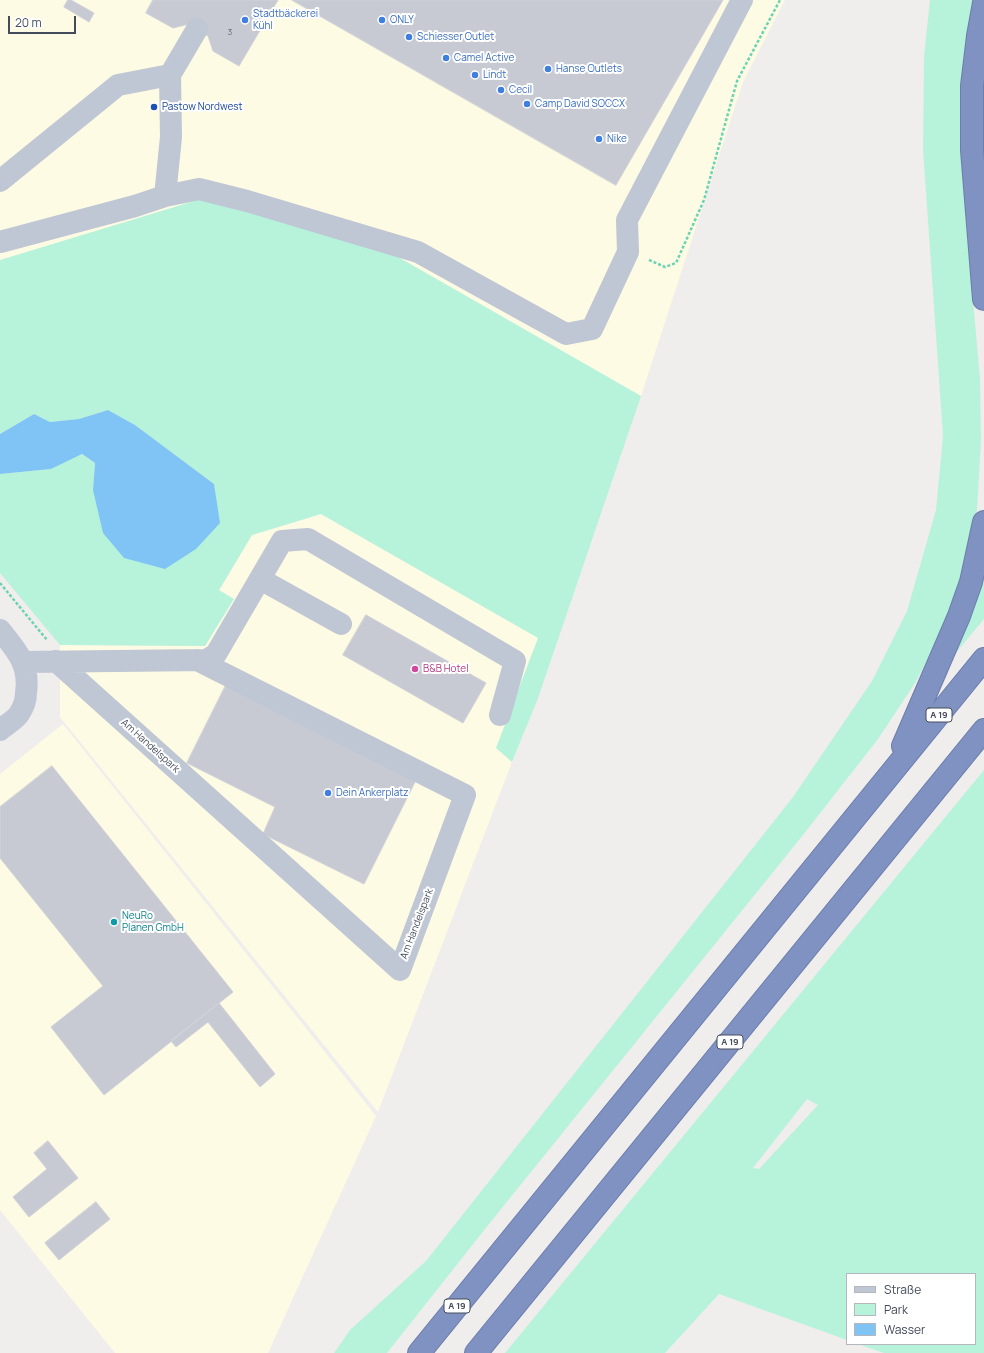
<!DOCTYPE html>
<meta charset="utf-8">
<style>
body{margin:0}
#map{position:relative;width:984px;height:1353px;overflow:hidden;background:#f0eded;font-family:Manrope,sans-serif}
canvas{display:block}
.legend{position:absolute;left:846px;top:1273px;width:130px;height:72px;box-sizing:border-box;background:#fff;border:1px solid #b4b7be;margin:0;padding:5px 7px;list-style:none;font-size:12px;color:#444c5c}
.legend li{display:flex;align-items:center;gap:8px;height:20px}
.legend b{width:20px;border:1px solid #b4b7be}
.scale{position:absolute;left:8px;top:16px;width:68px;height:18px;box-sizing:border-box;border:2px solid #444c5c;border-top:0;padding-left:5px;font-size:12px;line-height:14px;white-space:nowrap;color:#444c5c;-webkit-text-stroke:3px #fff;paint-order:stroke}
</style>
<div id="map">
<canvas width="984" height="1353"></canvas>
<ul class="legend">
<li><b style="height:5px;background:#bfc6d4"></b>Straße</li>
<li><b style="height:11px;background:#b6f3da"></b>Park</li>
<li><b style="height:11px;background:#7fc4f4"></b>Wasser</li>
</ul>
<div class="scale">20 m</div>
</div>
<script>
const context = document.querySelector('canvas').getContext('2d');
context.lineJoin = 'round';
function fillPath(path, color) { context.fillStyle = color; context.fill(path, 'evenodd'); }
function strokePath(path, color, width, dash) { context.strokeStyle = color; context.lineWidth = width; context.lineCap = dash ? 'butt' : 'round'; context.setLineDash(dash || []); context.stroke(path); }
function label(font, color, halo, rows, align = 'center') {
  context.font = font + ' Manrope,sans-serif'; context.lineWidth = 4; context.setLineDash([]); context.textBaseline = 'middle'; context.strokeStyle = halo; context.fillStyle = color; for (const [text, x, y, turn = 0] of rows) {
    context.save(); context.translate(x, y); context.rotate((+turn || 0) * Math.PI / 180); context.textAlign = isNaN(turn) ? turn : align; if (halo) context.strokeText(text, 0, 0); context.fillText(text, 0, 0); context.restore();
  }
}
const commercial = new Path2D(`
 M0 0H785L743 82 641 396 398 257 0 260Z
 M321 514 539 638 537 701 512 762 378 1112 60 717V645L205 646 233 600 219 591 252 535Z
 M63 724 376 1116 268 1353H115L0 1210V774Z`);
const green = new Path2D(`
 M930 0H975L968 27 961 111 965 211 980 379 981 439 977 510 967 563 944 630 915 683 878 739 803 835 489 1224 387 1353H334L350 1330 426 1261 793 797 872 681 907 611 936 510 943 436 923 149 924 57Z
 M204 198 398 257 641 396 537 701 512 762 496 748 538 638 321 514 252 535 219 590 234 599 205 646 60 645 0 573V474L51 469 81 454 95 463 93 490 214 484 135 425 108 410 79 419 50 422 34 414 0 434V260Z
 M984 574V619L949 661C963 633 976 605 984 574Z
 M984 770V1353H884L858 1344H975V1274H847V1340L719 1294 665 1353H505ZM807 1099 818 1105 759 1169 753 1168Z`);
const water = new Path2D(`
 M108 410 135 425 214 484 220 523 196 549 165 569 124 558 103 533 93 490 95 463 82 454 51 469 0 474V434L34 414 50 422 79 419Z`);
const building = new Path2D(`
 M68 0H71L94 13 89 22 64 7Z
 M153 0H278L239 66 213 51 208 36 189 24 173 28 146 13Z
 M292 0H723L616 185Z
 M366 615 486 683 463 723 343 655Z
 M227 683 416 780 364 884 263 834 275 807 187 763Z
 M52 766 233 992 104 1095 51 1027 103 986 0 858V807Z
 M219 1003 275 1074 260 1087 208 1022 176 1047 171 1041Z
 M48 1141 78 1178 29 1217 13 1197 47 1169 34 1153Z
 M96 1202 110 1219 59 1260 45 1243Z`);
const path = new Path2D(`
 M649 260 665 267 676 263 704 200 737 81 780 0
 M0 583 47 640`);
const minor = new Path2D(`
 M0 181 118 85 170 75 197 29
 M165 196 171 137 170 75
 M0 242 135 206 165 196 199 189 247 201 418 252 566 334 592 329 628 252 627 220 742 0
 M260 579 341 624
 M0 630C17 651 30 665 26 693 26 700 23 708 19 714 15 720 6 725 0 730
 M56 661 400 970 465 795 197 660
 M23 662 207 660 216 654 282 541 308 539 515 661 500 715`);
const highway = new Path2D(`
 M984 3 978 36 972 86V150L984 299
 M903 746 959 616 971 582 984 522
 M419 1353 984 659
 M476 1353 984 730`);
const markers = [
 [245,20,4,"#3f7fe0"],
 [382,20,4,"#3f7fe0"],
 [409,37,4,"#3f7fe0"],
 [446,58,4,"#3f7fe0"],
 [548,69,4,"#3f7fe0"],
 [475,75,4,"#3f7fe0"],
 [501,90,4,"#3f7fe0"],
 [527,104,4,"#3f7fe0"],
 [154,107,4,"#1a4fb4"],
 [599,139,4,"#3f7fe0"],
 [415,669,4,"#d1479c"],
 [328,793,4,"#3f7fe0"],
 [114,922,4,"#0f9aa8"]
];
const numberNames = [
 ["3",230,33]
];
const shields = [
 [939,715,26],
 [730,1042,26],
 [457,1306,26]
];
const shieldNames = [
 ["A 19",939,715],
 ["A 19",730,1042],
 ["A 19",457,1306]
];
const shopNames = [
 ["Stadtbäckerei",253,14],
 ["Kühl",253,26],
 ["ONLY",390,20],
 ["Schiesser Outlet",417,37],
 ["Camel Active",454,58],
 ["Hanse Outlets",556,69],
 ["Lindt",483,75],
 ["Cecil",509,90],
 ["Camp David SOCCX",535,104],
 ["Nike",607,139],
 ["Dein Ankerplatz",336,793]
];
const transitNames = [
 ["Pastow Nordwest",162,107]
];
const hotelNames = [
 ["B&B Hotel",423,669]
];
const streetNames = [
 ["Am Handelspark",150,746,42],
 ["Am Handelspark",417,924,-69]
];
const cultureNames = [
 ["NeuRo",122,916],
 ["Planen GmbH",122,928]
];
fillPath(commercial, '#fdfbe3');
fillPath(green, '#b6f3da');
fillPath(water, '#7fc4f4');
fillPath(building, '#c8cad3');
strokePath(building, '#d0d1d9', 1);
strokePath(highway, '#6b7dad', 24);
strokePath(path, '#6bd3b5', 2.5, [3, 2]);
strokePath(minor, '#bfc6d4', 22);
strokePath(highway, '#8092c1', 22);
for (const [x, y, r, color] of markers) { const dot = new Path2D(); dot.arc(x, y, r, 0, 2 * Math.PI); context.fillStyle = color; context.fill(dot); strokePath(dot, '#fff', 1.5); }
label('8px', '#656c7a', null, numberNames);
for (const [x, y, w] of shields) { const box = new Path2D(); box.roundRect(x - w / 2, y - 7, w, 14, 3); context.fillStyle = '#fff'; context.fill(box); strokePath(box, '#444c5c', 1); }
label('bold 9px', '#444c5c', null, shieldNames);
label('10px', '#366cbe', '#fff', shopNames, 'left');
label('10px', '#164399', '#fff', transitNames, 'left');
label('10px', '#b23c85', '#fff', hotelNames, 'left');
label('10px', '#444c5c', '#fff', streetNames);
label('10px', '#0d838f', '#fff', cultureNames, 'left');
</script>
